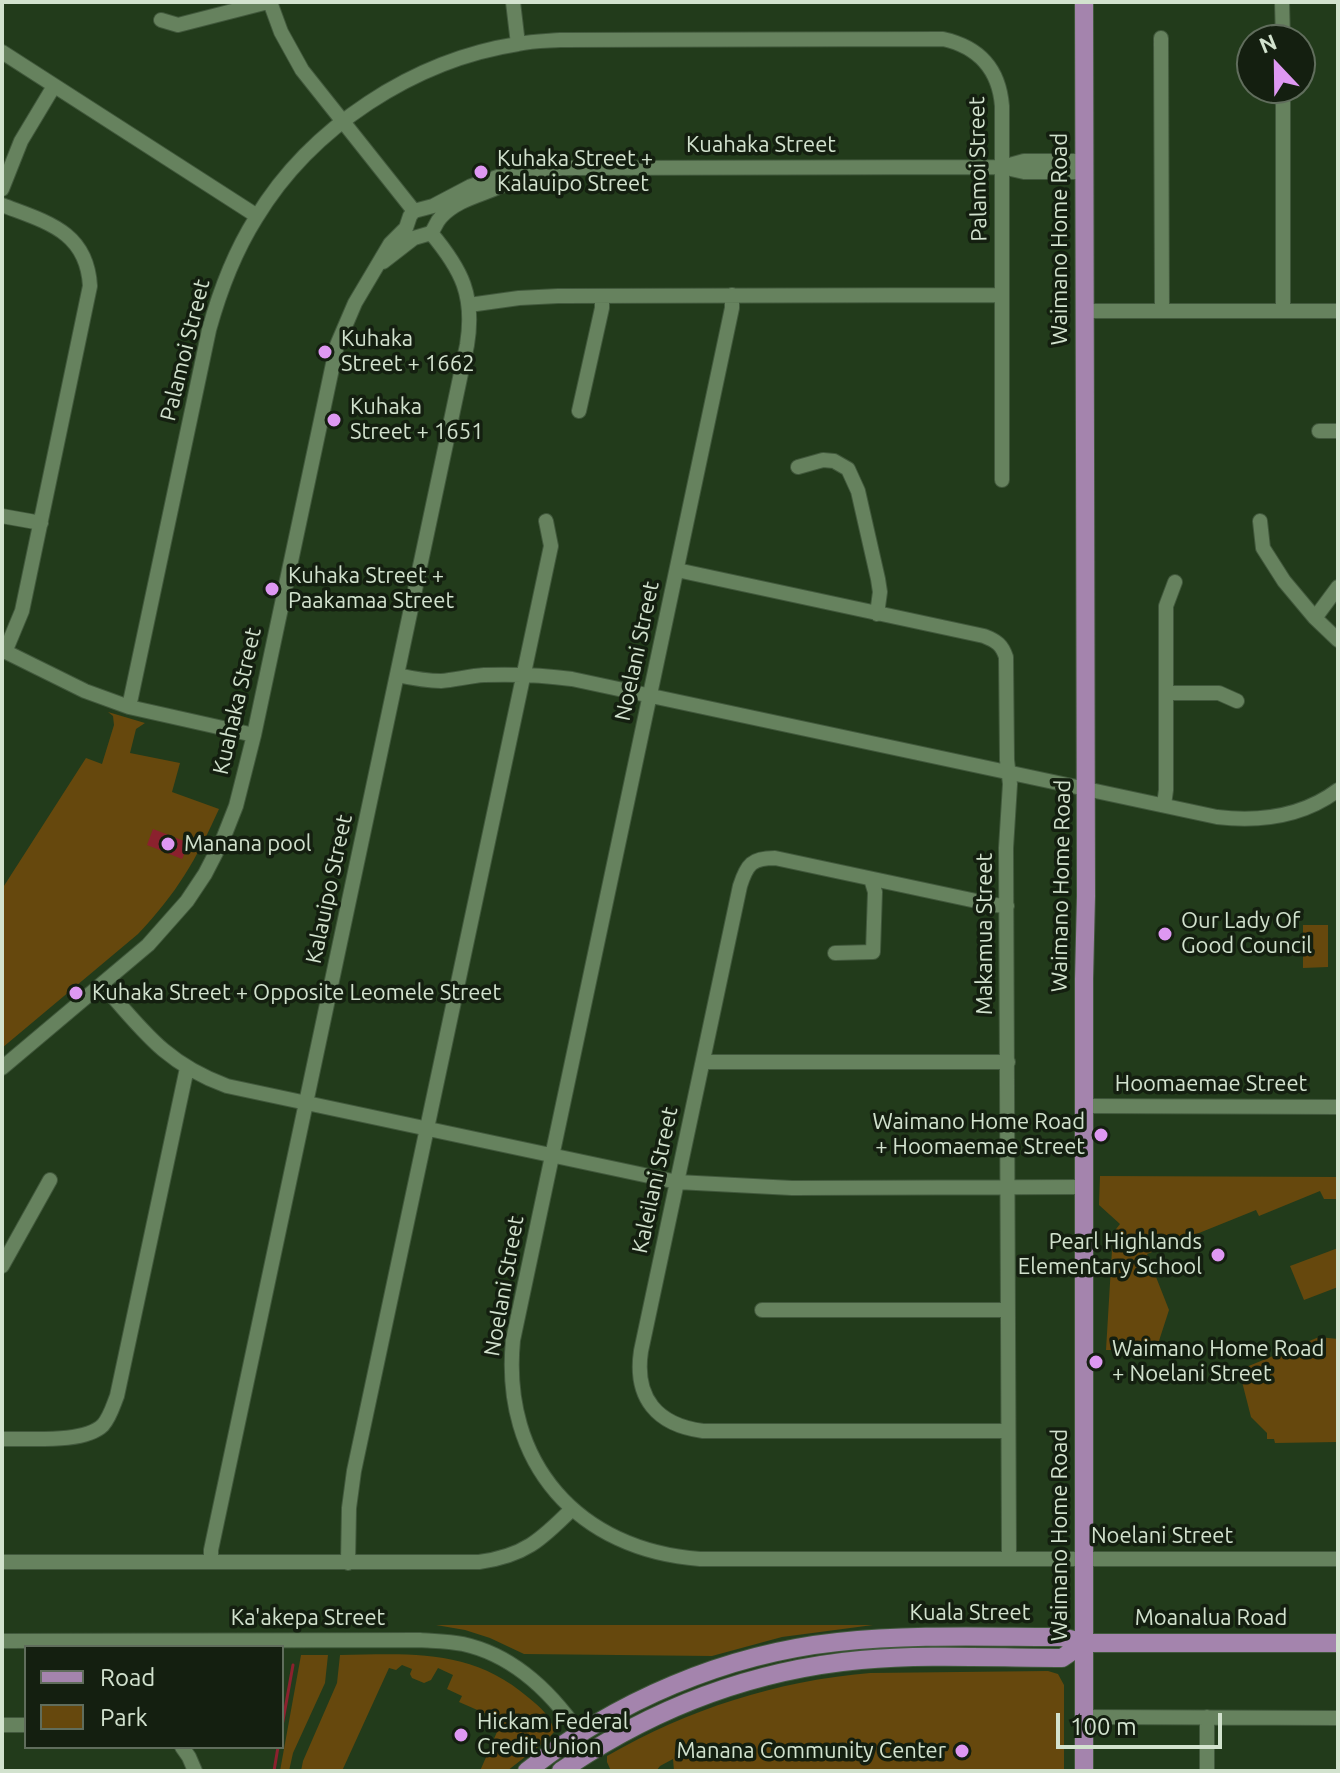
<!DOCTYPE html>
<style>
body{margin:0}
#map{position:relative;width:1340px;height:1773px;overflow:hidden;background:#223b1b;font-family:Ubuntu,sans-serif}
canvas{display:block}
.frame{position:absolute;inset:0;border:4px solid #d2e2ce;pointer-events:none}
.legend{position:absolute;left:24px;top:1645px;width:260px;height:104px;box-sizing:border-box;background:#141f10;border:2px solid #606d5c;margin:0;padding:10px 14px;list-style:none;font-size:24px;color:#d2e2ce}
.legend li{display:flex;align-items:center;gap:16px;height:40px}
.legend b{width:40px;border:2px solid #606d5c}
.north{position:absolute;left:1236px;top:24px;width:80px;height:80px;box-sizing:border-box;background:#141f10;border:2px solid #606d5c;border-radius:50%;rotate:338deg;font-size:22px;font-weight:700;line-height:32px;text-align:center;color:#d2e2ce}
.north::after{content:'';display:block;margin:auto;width:28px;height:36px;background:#de98f2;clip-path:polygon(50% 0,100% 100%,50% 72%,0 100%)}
.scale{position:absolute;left:1056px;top:1713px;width:166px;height:36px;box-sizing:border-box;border:4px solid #d2e2ce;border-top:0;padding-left:10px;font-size:24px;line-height:28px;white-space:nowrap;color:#d2e2ce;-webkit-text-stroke:6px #141f10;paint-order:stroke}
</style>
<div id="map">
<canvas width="1340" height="1773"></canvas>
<div class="frame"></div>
<ul class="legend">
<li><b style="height:10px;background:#a484ad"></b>Road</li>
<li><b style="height:22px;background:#66480d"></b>Park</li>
</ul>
<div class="north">N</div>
<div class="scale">100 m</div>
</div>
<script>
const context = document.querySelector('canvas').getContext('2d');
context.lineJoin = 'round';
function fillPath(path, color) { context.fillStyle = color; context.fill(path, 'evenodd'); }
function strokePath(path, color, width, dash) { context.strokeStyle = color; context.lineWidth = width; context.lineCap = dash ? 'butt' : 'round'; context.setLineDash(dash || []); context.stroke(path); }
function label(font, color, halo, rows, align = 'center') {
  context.font = font + ' Ubuntu,sans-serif'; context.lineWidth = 7; context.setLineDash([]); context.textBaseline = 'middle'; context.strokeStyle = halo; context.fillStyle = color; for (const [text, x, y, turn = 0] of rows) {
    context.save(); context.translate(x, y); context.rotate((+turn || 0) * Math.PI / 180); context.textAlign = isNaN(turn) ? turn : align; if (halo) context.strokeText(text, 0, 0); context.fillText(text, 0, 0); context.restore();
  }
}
const green = new Path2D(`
 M108 712 145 723 136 729 130 753 180 763 172 792 219 809C196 860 177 893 138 934L2 1048V889L86 758 102 764 114 725 113 716Z
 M1303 925H1328V967L1303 968Z
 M1100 1176 1338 1177V1199H1324L1320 1191 1259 1216 1256 1210 1147 1254 1169 1310 1158 1344 1131 1350H1106L1113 1233 1120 1224 1099 1205Z
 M1338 1248V1287L1304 1300 1290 1266Z
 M1319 1337 1338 1339V1442L1275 1443 1274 1439H1267V1433L1251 1417 1239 1370Z
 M436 1625H873L782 1637 712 1656 524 1654 490 1638 465 1630Z
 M301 1655H328L325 1683 293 1753 289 1771H280Z
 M340 1655C411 1654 471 1648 529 1698 540 1707 552 1717 554 1732L547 1740 507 1771H480L500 1725 497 1723 498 1719 459 1702 462 1696 447 1689 453 1675 438 1668 431 1680 424 1683 412 1678 410 1674 412 1669 402 1665 396 1670 389 1668 342 1771H301L303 1761 337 1683Z
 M1048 1671 1058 1674 1064 1685V1771H674L673 1759 660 1766 656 1771H611L607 1762V1756C689 1709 776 1681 870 1673Z`);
const water = new Path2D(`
 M153 829 189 843 182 859 147 845Z`);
const stream = new Path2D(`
 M282 1726 293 1665
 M274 1771 278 1747`);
const minor = new Path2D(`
 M270 2 281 32 302 70 414 211
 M513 2 518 44
 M1282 2 1283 40
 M161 20 178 25 268 2
 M1161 38 1162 311
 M2 52 257 216
 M1006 166 1024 161H1084
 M2 189 21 141 54 86
 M2 205C46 222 87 231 90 286L22 611 5 652
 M383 262 414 238 431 233C435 228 436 222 441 217 459 197 489 194 511 181
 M732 295V308L513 1340C501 1463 578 1550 700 1559H1338
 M469 305 519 298 558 296 1002 295
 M1084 311H1338
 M1283 311V88
 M579 411 602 308V296
 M1319 431H1338
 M798 467 823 460 834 461 848 469 858 491 878 579 880 592 877 614
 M2 516 41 523
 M1260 521 1263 548 1284 581 1315 618 1338 640
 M677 570 984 636C997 641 1002 645 1006 657L1007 760 1010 784 1006 848 1009 1558
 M1315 618 1338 587
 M2 650 85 691 129 707 254 735
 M397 675C411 678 426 681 441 681 455 680 469 676 484 675 514 674 543 675 572 679L1217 817C1260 822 1302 817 1338 790
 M1166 693H1219L1237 701
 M129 707 209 330C220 290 234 253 256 218 311 127 414 60 518 44 532 41 546 41 560 40L943 39C979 47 999 69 1002 106V480
 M1164 805 1166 790V606L1175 582
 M1007 906 995 905 775 858C752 858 747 864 740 886L641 1351C634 1398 657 1425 703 1431H1008
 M835 953 873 952 875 892 871 879
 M102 984C143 1031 166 1064 227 1086L677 1182 792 1188 1084 1187
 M703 1062H1008
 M2 1068 148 945 187 901 205 874 223 839 236 806 254 735 337 345 355 303 390 244 406 228 410 216 414 211 433 206 471 186 500 176 567 168 1002 167 1024 172H1084
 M1084 1106 1338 1107
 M2 1266 50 1180
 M762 1310H1008
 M2 1439C28 1438 84 1444 103 1425 110 1417 113 1406 117 1396L187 1068
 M2 1562H479C524 1556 541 1540 572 1509
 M211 1562V1550L467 345C475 296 462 270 431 233
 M348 1563 349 1508 354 1471 551 546 546 521
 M2 1641 420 1640C434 1641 449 1641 463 1644 513 1655 552 1693 580 1734
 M1084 1717 1338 1718
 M2 1725H26
 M182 1747 189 1757 195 1771
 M1207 1771V1717`);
const major = new Path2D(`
 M527 1771C616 1701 725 1654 838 1642 912 1634 988 1637 1062 1637L1084 1643H1338
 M561 1771C651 1709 752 1670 861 1660 927 1654 996 1658 1062 1658L1084 1643
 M1084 1771V979L1086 896 1084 2`);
const markers = [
 [481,172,8,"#de98f2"],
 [325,352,8,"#de98f2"],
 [334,420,8,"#de98f2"],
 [272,589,8,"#de98f2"],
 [168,844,8,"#de98f2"],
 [1165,934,8,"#de98f2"],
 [76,993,8,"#de98f2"],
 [1101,1135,8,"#de98f2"],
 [1218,1255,8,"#de98f2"],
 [1096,1362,8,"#de98f2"],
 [461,1735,8,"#de98f2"],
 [962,1751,8,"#de98f2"]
];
const streetNames = [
 ["Kuahaka Street",761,145],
 ["Palamoi Street",978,169,-91],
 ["Waimano Home Road",1060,239,-90],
 ["Palamoi Street",185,350,-76],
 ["Noelani Street",637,651,-78],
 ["Kuahaka Street",237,701,-77],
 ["Waimano Home Road",1061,886,-89],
 ["Kalauipo Street",329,889,-78],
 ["Makamua Street",985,934,-90],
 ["Hoomaemae Street",1211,1084],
 ["Kaleilani Street",655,1180,-78],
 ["Noelani Street",504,1286,-80],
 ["Waimano Home Road",1060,1535,-90],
 ["Noelani Street",1162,1536],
 ["Kuala Street",970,1613],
 ["Ka'akepa Street",308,1618],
 ["Moanalua Road",1211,1618]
];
const poiNames = [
 ["Kuhaka Street +",497,159],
 ["Kalauipo Street",497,184],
 ["Kuhaka",341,339],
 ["Street + 1662",341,364],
 ["Kuhaka",350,407],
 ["Street + 1651",350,432],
 ["Kuhaka Street +",288,576],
 ["Paakamaa Street",288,601],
 ["Manana pool",184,844],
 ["Our Lady Of",1181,921],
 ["Good Council",1181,946],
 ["Kuhaka Street + Opposite Leomele Street",92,993],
 ["Waimano Home Road",1085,1122,"right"],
 ["+ Hoomaemae Street",1085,1147,"right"],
 ["Pearl Highlands",1202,1242,"right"],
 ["Elementary School",1202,1267,"right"],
 ["Waimano Home Road",1112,1349],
 ["+ Noelani Street",1112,1374],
 ["Hickam Federal",477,1722],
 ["Credit Union",477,1747],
 ["Manana Community Center",946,1751,"right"]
];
fillPath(green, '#66480d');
fillPath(water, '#8b212e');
strokePath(stream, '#8b212e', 3);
strokePath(minor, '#41583c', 16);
strokePath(major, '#41583c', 20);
strokePath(minor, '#66825e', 14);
strokePath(major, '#a484ad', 18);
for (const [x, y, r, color] of markers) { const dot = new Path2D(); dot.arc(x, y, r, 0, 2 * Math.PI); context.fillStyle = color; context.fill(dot); strokePath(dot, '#141f10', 3); }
label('22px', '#d2e2ce', '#141f10', streetNames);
label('22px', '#d2e2ce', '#141f10', poiNames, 'left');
</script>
